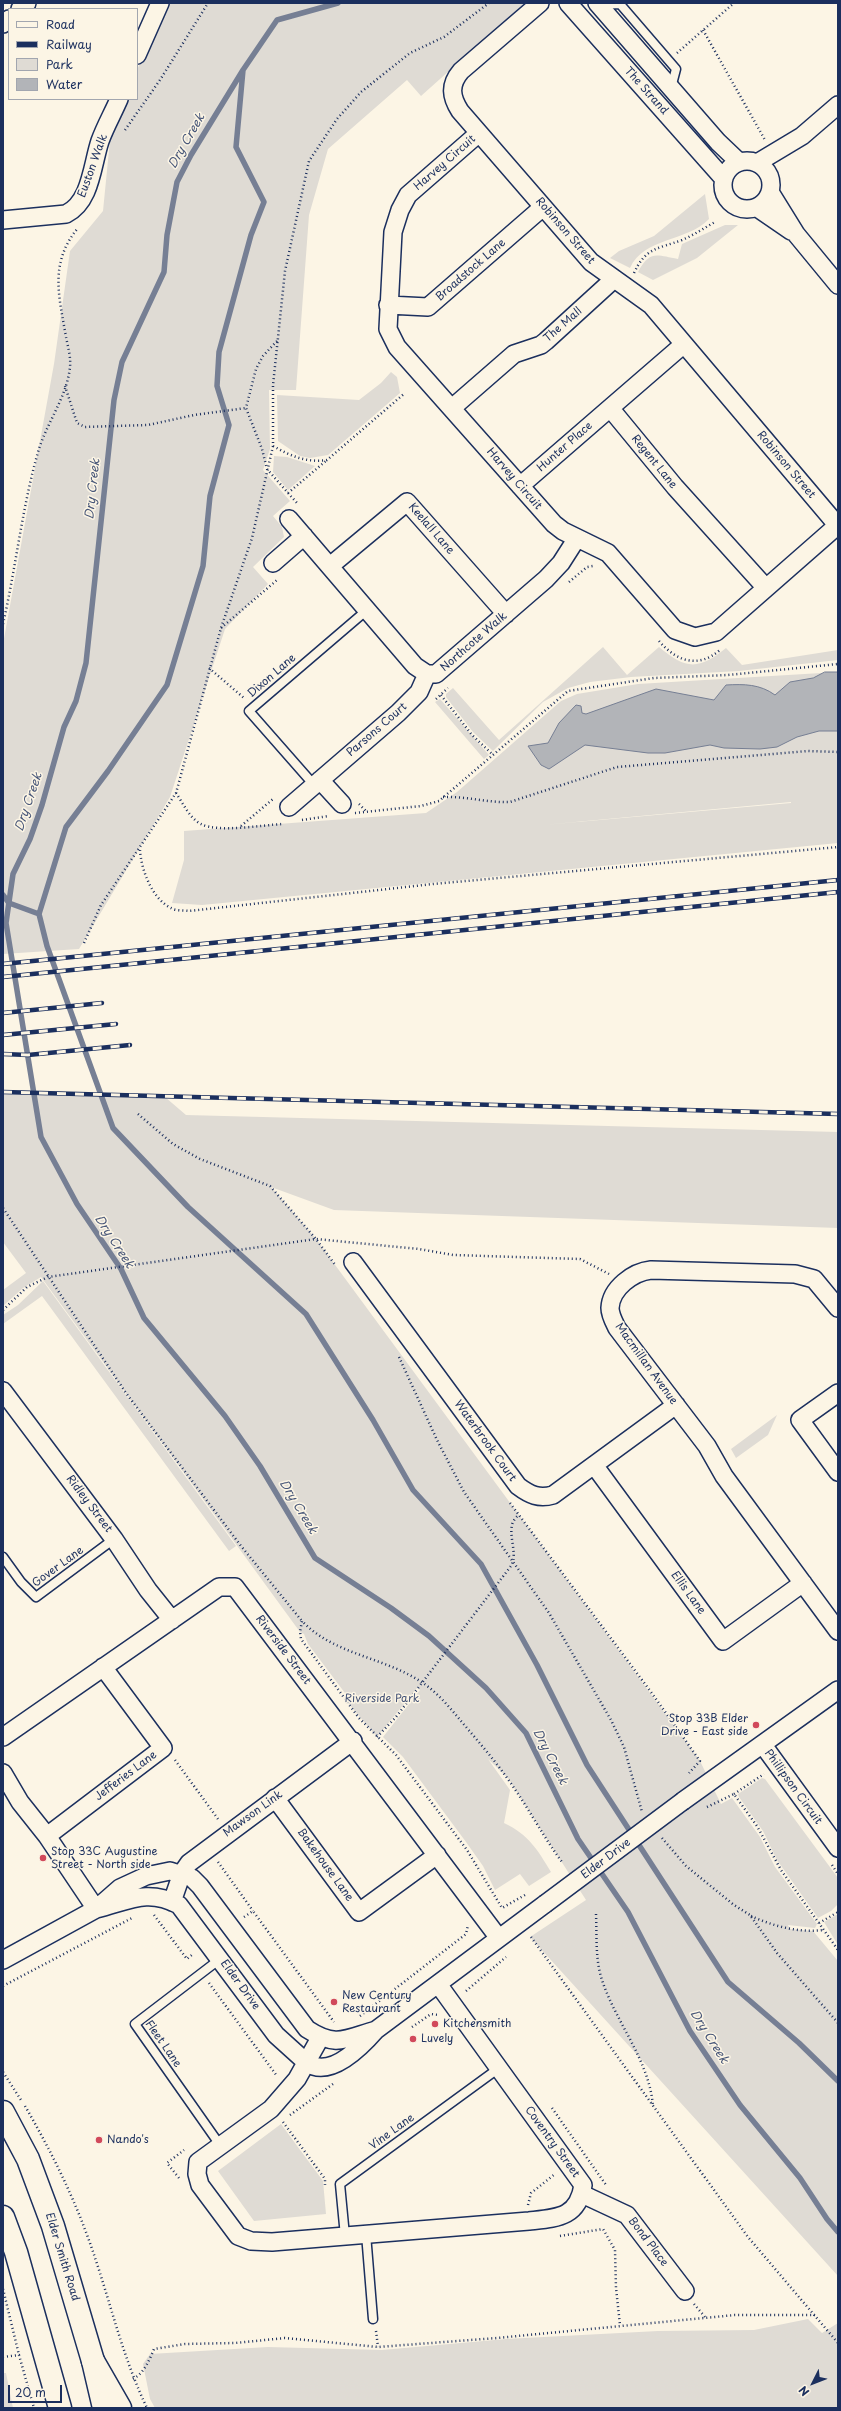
<!DOCTYPE html>
<style>
body{margin:0}
#map{position:relative;width:841px;height:2411px;overflow:hidden;background:#fcf5e5;font-family:"Playpen Sans",sans-serif}
canvas{display:block}
.frame{position:absolute;inset:0;border:4px solid #1b2f5e;pointer-events:none}
.legend{position:absolute;left:8px;top:8px;width:130px;height:92px;box-sizing:border-box;background:#fcf5e5;border:1px solid #a2a6af;margin:0;padding:5px 7px;list-style:none;font-size:12px;color:#1b2f5e}
.legend li{display:flex;align-items:center;gap:8px;height:20px}
.legend b{width:20px;border:1px solid #a2a6af}
.north{position:absolute;left:793px;top:2363px;width:40px;height:40px;-webkit-text-stroke:3px #fcf5e5;paint-order:stroke;rotate:228deg;font-size:11px;font-weight:700;line-height:16px;text-align:center;color:#1b2f5e}
.north::after{content:'';display:block;margin:auto;width:14px;height:18px;background:#1b2f5e;clip-path:polygon(50% 0,100% 100%,50% 72%,0 100%)}
.scale{position:absolute;left:8px;top:2385px;width:54px;height:18px;box-sizing:border-box;border:2px solid #1b2f5e;border-top:0;padding-left:5px;font-size:12px;line-height:14px;white-space:nowrap;color:#1b2f5e;-webkit-text-stroke:3px #fcf5e5;paint-order:stroke}
</style>
<div id="map">
<canvas width="841" height="2411"></canvas>
<div class="frame"></div>
<ul class="legend">
<li><b style="height:5px;background:#fcf5e5"></b>Road</li>
<li><b style="height:5px;background:#1b2f5e"></b>Railway</li>
<li><b style="height:11px;background:#dfdbd4"></b>Park</li>
<li><b style="height:11px;background:#b2b4b8"></b>Water</li>
</ul>
<div class="north">N</div>
<div class="scale">20 m</div>
</div>
<script>
const context = document.querySelector('canvas').getContext('2d');
context.lineJoin = 'round';
function fillPath(path, color) { context.fillStyle = color; context.fill(path, 'evenodd'); }
function strokePath(path, color, width, dash) { context.strokeStyle = color; context.lineWidth = width; context.lineCap = dash ? 'butt' : 'round'; context.setLineDash(dash || []); context.stroke(path); }
function label(font, color, halo, rows, align = 'center') {
  context.font = font + ' "Playpen Sans",sans-serif'; context.lineWidth = 3; context.setLineDash([]); context.textBaseline = 'middle'; context.strokeStyle = halo; context.fillStyle = color; for (const [text, x, y, turn = 0] of rows) {
    context.save(); context.translate(x, y); context.rotate((+turn || 0) * Math.PI / 180); context.textAlign = isNaN(turn) ? turn : align; if (halo) context.strokeText(text, 0, 0); context.fillText(text, 0, 0); context.restore();
  }
}
const green = new Path2D(`
 M169 3H525L421 96 407 80 328 149 309 215 296 390H269L270 449 263 470 290 501 273 516 282 527 284 537 253 567 268 584 225 629 170 797 79 949 3 954V644L54 364 70 251 103 211 111 130 125 99H137V70L163 10Z
 M705 194 709 219C687 242 644 237 630 268L610 258 619 251 654 236Z
 M725 225H738L697 258 653 280 638 272C650 250 656 255 678 259L682 244Z
 M391 372 397 377 400 393 328 455 310 458 300 456 278 441 277 395 359 400 381 383Z
 M274 456 287 457 315 466 288 490 273 472Z
 M603 647 627 675 659 647C686 670 699 670 726 648L742 665 838 650V660L739 671 631 677 590 682 568 688 543 702 493 751 473 732 446 697V694L453 688 499 740Z
 M838 672V843L202 905 172 903 184 860V831L426 813 457 792 561 701 577 694 638 684ZM791 802V803L543 825Z
 M440 699 489 755 484 759 435 702Z
 M3 1092 165 1097 186 1115 838 1132V1228L334 1210 271 1187 316 1239 700 1761 721 1804 732 1798 760 1837 775 1867 817 1924 815 1928 788 1925 790 1929 813 1931 838 1961V2276L530 1937 586 1900 508 1778 488 1759 510 1790 504 1823C529 1835 537 1849 551 1872L529 1886 520 1874 495 1890 483 1866 466 1842 403 1757 383 1737 420 1690 417 1688 377 1737 348 1703 351 1701 308 1644 304 1634 300 1632 41 1277 23 1288 3 1306V1290L26 1273 3 1242Z
 M43 1281 236 1546 229 1551 42 1296 3 1324V1315L18 1305Z
 M777 1415 768 1435 736 1458 731 1449Z
 M762 1778 765 1779 838 1878V1904L831 1911 818 1918 777 1860 763 1831 739 1797 738 1794Z
 M838 1914V1945L824 1922Z
 M281 2124 323 2181 326 2214 254 2221 218 2171Z
 M808 2319 822 2333 838 2323V2408H155L150 2399 143 2364 150 2354 268 2347 382 2350 506 2339 658 2331 754 2330Z
 M3 2373H6L13 2408H3Z`);
const water = new Path2D(`
 M825 672H838V731H819L797 737 777 747 760 749 724 748 710 745 665 753H648L585 745 549 769 541 765 528 746 548 743 559 723 576 705 581 706 582 713 586 714 656 689 714 700 726 685C744 684 760 684 775 695L790 682 813 678Z`);
const stream = new Path2D(`
 M338 3 277 20 243 70 236 147 264 202 251 235 219 352 217 386 229 425 210 496 203 566 167 685 108 771 66 827 39 914 47 946 113 1128 188 1207 306 1314 373 1420 413 1490 481 1564 537 1665 587 1765 728 1982 799 2043 838 2081
 M243 70 191 155 177 182 167 235 164 272 122 362 114 400 86 663 76 701 64 727 42 805 30 839 13 874 6 923 41 1137 77 1204 121 1269 144 1318 225 1416 260 1466 315 1558 391 1608 429 1636 486 1688 526 1733 578 1839 628 1912 690 2031 740 2105 800 2178 827 2219 838 2232
 M3 895 9 903 39 914`);
const path = new Path2D(`
 M703 30 765 140
 M677 53 734 3
 M125 130 160 80 208 3
 M634 273C646 247 658 249 682 240 694 235 704 228 715 222
 M277 341 263 356 256 369 246 408 262 449 267 469 288 493 327 460
 M65 386 77 423 85 427 148 425 194 415 246 408
 M273 446C291 456 306 463 327 460L405 393
 M288 493 297 503
 M569 582 587 567 593 566
 M3 624C16 567 22 508 38 452 46 424 67 397 70 367 71 357 68 347 66 337 59 296 49 263 78 228
 M221 628 277 580
 M659 641C676 661 698 669 720 650
 M209 668 244 698
 M441 695 472 735 493 755
 M436 699 448 688
 M176 793C183 803 190 819 201 824 218 833 262 825 283 824
 M443 797C466 796 488 803 510 802L617 767 808 751 838 752
 M359 804 367 812
 M355 813 421 806 439 801 568 691 654 678 728 675 838 664
 M302 820 329 816
 M241 826 273 799
 M140 850C141 869 152 899 171 908 175 911 184 910 189 911L433 884 838 847
 M84 943 101 905 176 793 221 628 252 538 273 446V385L285 271 309 161 337 119 361 92 410 53 444 37 489 3
 M138 1114 173 1144 200 1159 270 1186 316 1239 336 1266
 M3 1208 126 1393 241 1546 302 1621
 M3 1310 27 1287 48 1277 316 1239 419 1249 453 1255 580 1259 609 1274
 M399 1357 437 1440 464 1492 549 1613 611 1720 624 1747 642 1812
 M510 1503 651 1692 700 1761 689 1773
 M377 1737 396 1717 511 1566C520 1551 502 1527 519 1515
 M175 1760 218 1819
 M734 1794 764 1774
 M707 1807 734 1794 757 1826 781 1870 838 1950
 M662 1838 686 1866 734 1905 750 1915 777 1953 838 2023
 M218 1862 253 1911
 M832 1865 838 1874
 M525 1895 502 1908 467 1850 396 1755 359 1718 301 1639 300 1632 302 1621C334 1655 385 1657 423 1683 438 1693 450 1708 461 1721 477 1740 493 1758 507 1778 527 1805 542 1835 562 1862
 M596 1914C597 1936 595 1959 602 1980 616 2023 650 2061 653 2107
 M154 1915 187 1959 193 1954
 M751 1916C773 1926 798 1933 823 1930
 M244 1917 253 1911 334 2022
 M819 1923 838 1912
 M531 1937 748 2237 838 2343
 M209 1983 277 2076
 M3 1986 132 1918
 M466 1991 506 1957
 M360 2016 466 1934 468 1925
 M412 2027 431 2014 439 2015
 M3 2072 21 2100
 M25 2106C51 2151 74 2197 91 2246 110 2300 122 2356 147 2408
 M552 2108 606 2185
 M290 2115 333 2084
 M283 2122 325 2179V2185
 M179 2178 167 2163 184 2150
 M528 2205 531 2193 555 2174
 M560 2236 603 2229 615 2250 616 2288 620 2325
 M3 2289 19 2355
 M694 2304 705 2317
 M376 2331 378 2347
 M3 2357 19 2355 34 2408
 M133 2379C144 2373 149 2361 154 2349L185 2344 235 2343 285 2338 378 2347 497 2338 735 2315H815`);
const lane = new Path2D(`
 M600 5 620 4 676 69 671 88
 M314 785 249 711 367 610
 M3 1557 21 1582 36 1597 114 1539
 M220 2145 135 2024 220 1959
 M366 2234 373 2319
 M345 2236 340 2184 499 2068`);
const street = new Path2D(`
 M540 3 461 71C449 85 451 97 460 111L591 262 651 305 838 526
 M568 3 724 179
 M597 3 718 142 739 162
 M20 9 27 3
 M3 24 9 19
 M137 55 160 3
 M479 133 408 195 400 210 393 232 388 329 397 347 554 524 563 531 608 553 675 630 695 637 716 632 838 525
 M723 185a24 24 0 1 1 48 0a24 24 0 1 1-48 0Z
 M757 163 802 136 838 105
 M770 192 796 234 838 285
 M756 207 791 231
 M3 220 66 214C91 202 92 165 100 141 105 127 113 113 119 99
 M388 305 428 307 543 207
 M684 344 610 408 675 487 766 588
 M452 408 514 354 541 345 546 341 614 279
 M520 486 610 408
 M289 519 415 666 427 674H436L546 579 561 563 577 538
 M273 563 304 536
 M330 566 407 502 506 614
 M320 780 342 804
 M289 807 398 713 419 692 427 674
 M353 1262 518 1486C530 1495 539 1499 553 1495L676 1405
 M838 1308 814 1279 795 1274 651 1270C633 1272 611 1288 610 1308 610 1315 614 1322 617 1328L707 1446 724 1476 838 1631
 M3 1391 114 1539 148 1590 172 1620
 M838 1393 800 1420 838 1472
 M594 1465 723 1641 803 1583
 M3 1737 219 1587H235L498 1937
 M763 1745 838 1848
 M3 1773 20 1802 47 1836 96 1909
 M275 1798 359 1912 437 1855
 M683 1801 838 1690
 M47 1836 163 1748 103 1667
 M172 1902 182 1873 189 1863 353 1741
 M96 1909C129 1901 147 1888 179 1905L276 2035 307 2063C331 2079 362 2046 376 2030L545 1904
 M3 1960 96 1909 120 1888 146 1876 170 1871 192 1878 200 1886 307 2029C336 2048 345 2039 376 2030
 M320 2038 297 2079 271 2109 198 2162 197 2174 200 2185 238 2236 251 2241 272 2242 529 2221C557 2218 578 2218 583 2185L438 1984
 M582 2194 627 2215 685 2291`);
const primary = new Path2D(`
 M3 2112 28 2159 53 2226 93 2361 104 2408
 M3 2217 16 2252 60 2408`);
const highway = new Path2D(`
 M93 2361 120 2408`);
const rail = new Path2D(`
 M3 964 838 880
 M3 977 838 892
 M3 1013 102 1003
 M3 1035 116 1024
 M3 1054 28 1055 130 1045
 M3 1092 838 1114`);
const streetBridge = new Path2D(`
 M545 1904 683 1801`);
const markers = [
 [756,1725,4,"#d1495b"],
 [43,1858,4,"#d1495b"],
 [334,2002,4,"#d1495b"],
 [435,2024,4,"#d1495b"],
 [413,2039,4,"#d1495b"],
 [99,2140,4,"#d1495b"]
];
const streetNames = [
 ["The Strand",646,91,48],
 ["Harvey Circuit",445,163,-41],
 ["Euston Walk",93,166,-70],
 ["Robinson Street",565,231,49],
 ["Broadstock Lane",471,270,-41],
 ["The Mall",563,325,-41],
 ["Hunter Place",565,447,-41],
 ["Regent Lane",654,462,51],
 ["Robinson Street",786,465,50],
 ["Harvey Circuit",514,479,49],
 ["Keelall Lane",431,529,49],
 ["Northcote Walk",474,642,-41],
 ["Dixon Lane",272,676,-41],
 ["Parsons Court",377,730,-41],
 ["Macmillan Avenue",646,1364,54],
 ["Waterbrook Court",485,1441,54],
 ["Ridley Street",89,1504,53],
 ["Gover Lane",58,1567,-36],
 ["Ellis Lane",688,1593,54],
 ["Riverside Street",283,1650,53],
 ["Jefferies Lane",126,1776,-37],
 ["Phillipson Circuit",793,1787,54],
 ["Mawson Link",253,1814,-36],
 ["Elder Drive",606,1859,-37],
 ["Bakehouse Lane",325,1865,54],
 ["Elder Drive",240,1985,54],
 ["Fleet Lane",163,2044,55],
 ["Vine Lane",392,2132,-36],
 ["Coventry Street",552,2142,54],
 ["Bond Place",648,2242,53],
 ["Elder Smith Road",62,2257,73]
];
const parkNames = [
 ["Riverside Park",382,1699]
];
const poiNames = [
 ["Stop 33B Elder",748,1719,"right"],
 ["Drive - East side",748,1732,"right"],
 ["Stop 33C Augustine",51,1852],
 ["Street - North side",51,1865],
 ["New Century",342,1996],
 ["Restaurant",342,2009],
 ["Kitchensmith",443,2024],
 ["Luvely",421,2039],
 ["Nando's",107,2140]
];
const waterNames = [
 ["Dry Creek",187,141,-60],
 ["Dry Creek",93,489,-84],
 ["Dry Creek",29,802,-71],
 ["Dry Creek",114,1242,57],
 ["Dry Creek",298,1507,59],
 ["Dry Creek",550,1757,63],
 ["Dry Creek",709,2037,58]
];
fillPath(green, '#dfdbd4');
fillPath(water, '#b2b4b8');
strokePath(water, '#767f94', 1);
strokePath(stream, '#767f94', 5.5);
strokePath(lane, '#1b2f5e', 11);
strokePath(street, '#1b2f5e', 20);
strokePath(primary, '#1b2f5e', 25);
strokePath(highway, '#1b2f5e', 25);
strokePath(path, '#1b2f5e', 2.5, [1, 3]);
strokePath(lane, '#fcf5e5', 8);
strokePath(street, '#fcf5e5', 17);
strokePath(primary, '#fcf5e5', 22);
strokePath(highway, '#fcf5e5', 22);
strokePath(rail, '#1b2f5e', 4.5);
strokePath(rail, '#fcf5e5', 3, [9]);
strokePath(streetBridge, '#1b2f5e', 20, []);
strokePath(streetBridge, '#fcf5e5', 17);
for (const [x, y, r, color] of markers) { const dot = new Path2D(); dot.arc(x, y, r, 0, 2 * Math.PI); context.fillStyle = color; context.fill(dot); strokePath(dot, '#fcf5e5', 1.5); }
label('11px', '#1b2f5e', '#fcf5e5', streetNames);
label('11px', '#425176', '#fcf5e5', parkNames);
label('11px', '#1b2f5e', '#fcf5e5', poiNames, 'left');
label('italic 12px', '#485779', '#fcf5e5', waterNames);
</script>
